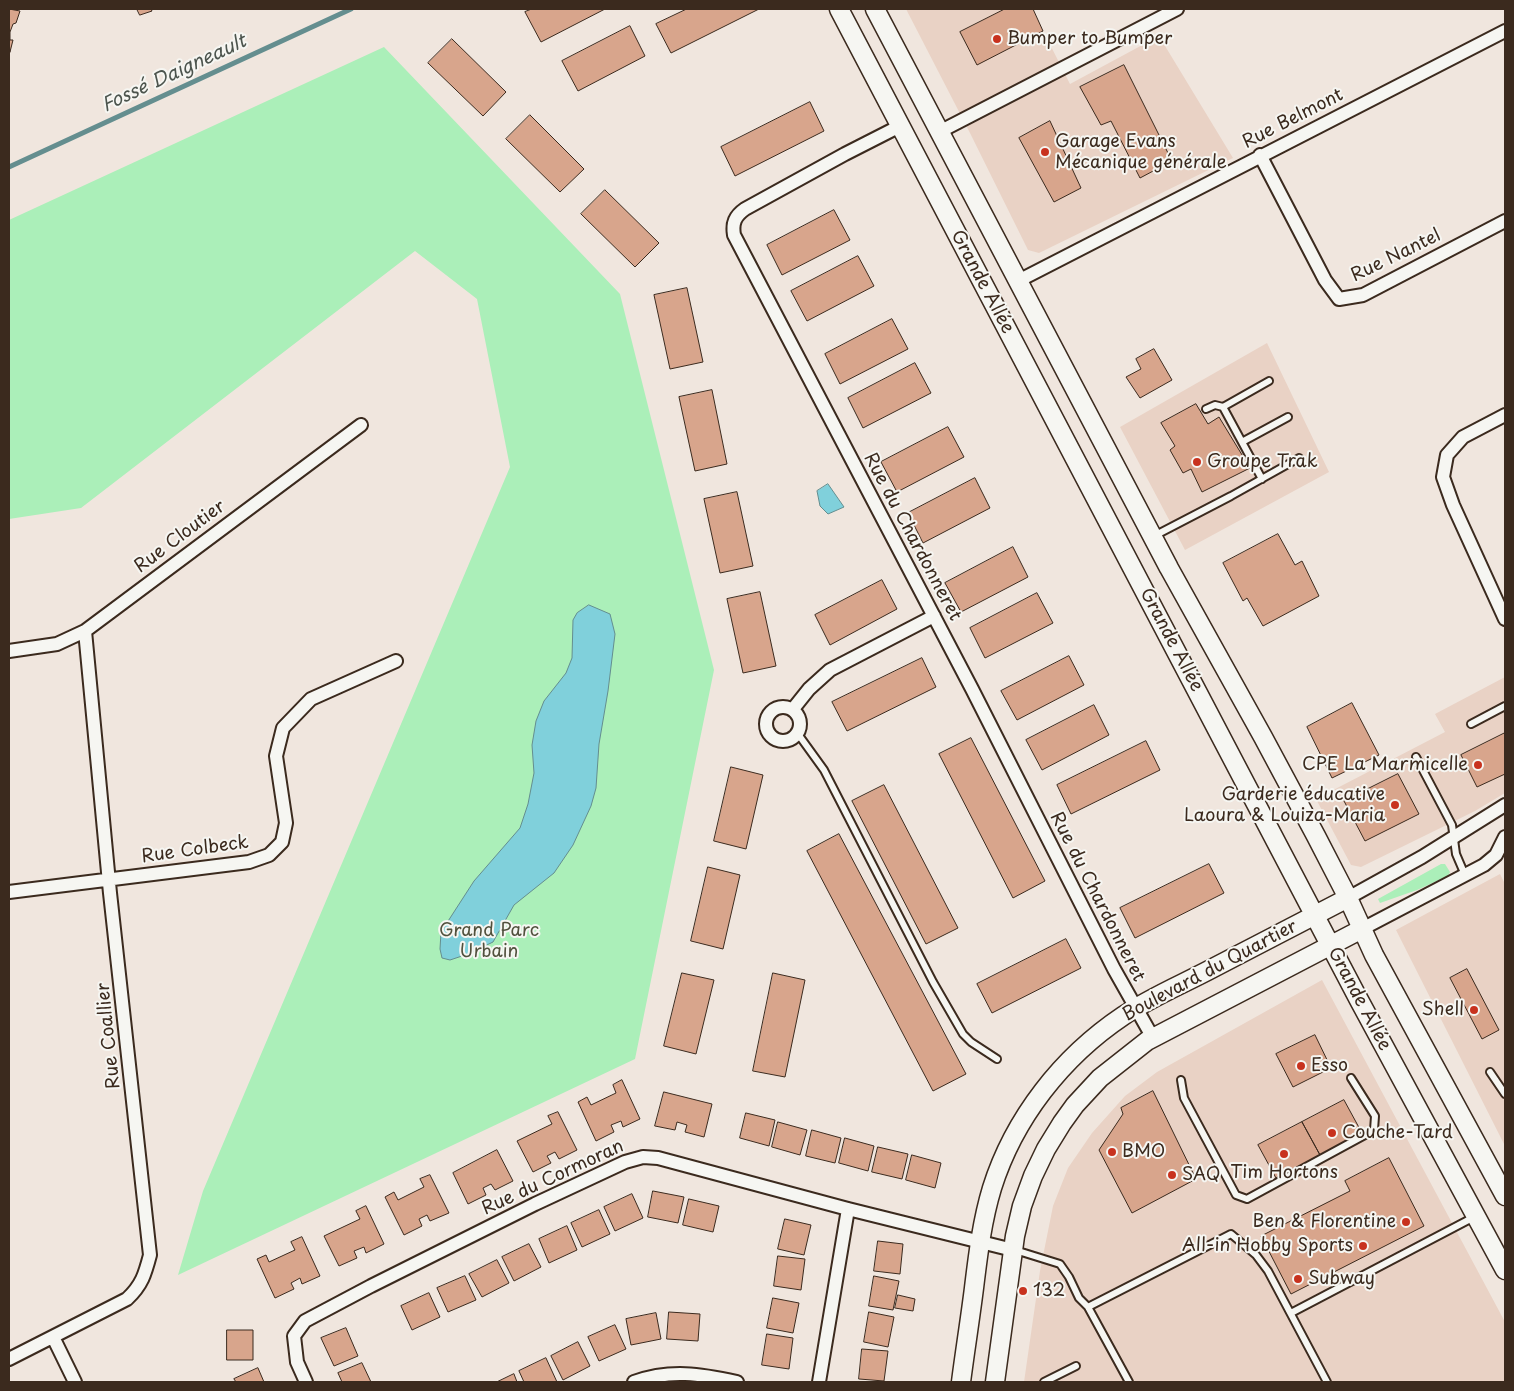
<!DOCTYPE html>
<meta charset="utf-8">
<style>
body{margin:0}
#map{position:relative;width:1514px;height:1391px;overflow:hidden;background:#f0e6de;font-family:"Playpen Sans",sans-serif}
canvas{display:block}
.frame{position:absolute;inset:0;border:10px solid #3b2a1e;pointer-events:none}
</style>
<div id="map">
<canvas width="1514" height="1391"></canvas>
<div class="frame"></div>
</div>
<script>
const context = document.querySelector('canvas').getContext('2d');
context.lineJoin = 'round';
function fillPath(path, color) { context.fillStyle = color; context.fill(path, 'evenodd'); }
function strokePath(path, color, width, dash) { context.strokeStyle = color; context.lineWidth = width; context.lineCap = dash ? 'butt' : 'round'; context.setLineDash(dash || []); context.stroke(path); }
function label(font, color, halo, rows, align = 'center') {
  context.font = font + ' "Playpen Sans",sans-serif'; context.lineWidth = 4; context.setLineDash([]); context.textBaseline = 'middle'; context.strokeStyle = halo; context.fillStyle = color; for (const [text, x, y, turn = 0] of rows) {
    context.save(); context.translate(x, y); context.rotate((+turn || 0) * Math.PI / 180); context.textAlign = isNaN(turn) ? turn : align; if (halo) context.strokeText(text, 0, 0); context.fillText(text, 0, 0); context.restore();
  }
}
const built = new Path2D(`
 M906 9H1032L1070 84 1159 36 1233 158 1039 253 1028 250 970 133Z
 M1267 343 1329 472 1185 550 1120 427Z
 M1505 677V793L1475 811 1361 867 1351 865 1316 799 1445 732 1435 714Z
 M1500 874 1505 884V1146L1396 930Z
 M1322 980 1505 1322V1382H1024L1040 1271 1053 1206 1068 1168 1092 1133 1125 1096 1157 1072Z`);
const green = new Path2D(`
 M384 47 620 294 714 670 635 1059 178 1275 203 1191 510 467 477 299 415 251 81 508 9 519V220Z
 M1441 864H1445L1450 872 1448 876 1417 890 1380 903 1378 899Z`);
const water = new Path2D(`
 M828 484 844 507 828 514 820 506 817 491Z
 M589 605 610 614 615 634 608 691 599 744 596 788 591 806 573 845 554 873 514 905 493 942 468 954 450 960 442 958 440 949 441 932 474 881 520 828 528 804 534 773 532 745 536 721 544 701 566 673 572 658 573 620 577 613Z`);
const stream = new Path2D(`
 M9 167 351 9`);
const building = new Path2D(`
 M9 9 20 11 16 23 13 24 10 32H9Z
 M137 9H151L152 11 140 15Z
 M532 9H605L541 42 525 12Z
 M687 9H759L671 53 656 24Z
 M1005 9H1033L1043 31 977 65 960 32Z
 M630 26 645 56 578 91 562 61Z
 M9 32H10V40H13L10 52Z
 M452 39 506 92 483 116 428 63Z
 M1124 65 1172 161 1140 178 1111 121 1101 125 1080 87Z
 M810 102 824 131 735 176 721 147Z
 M530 115 584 169 560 192 506 139Z
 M1050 121 1081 188 1054 202 1019 138Z
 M605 190 659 243 635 267 581 214Z
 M834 210 850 240 782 275 767 245Z
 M858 256 874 286 807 321 791 291Z
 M687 288 703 362 670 369 654 295Z
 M892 319 908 349 840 384 825 354Z
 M1154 349 1172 380 1140 398 1126 377 1141 369 1136 359Z
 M915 363 931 393 863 428 848 398Z
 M712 390 727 464 695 471 679 397Z
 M1196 404 1208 424 1219 417 1250 468 1202 492 1191 469 1183 473 1170 450 1175 446 1161 423Z
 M948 427 964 457 897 492 881 462Z
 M975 478 990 508 923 543 908 513Z
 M737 492 753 566 720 573 704 499Z
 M1278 534 1295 565 1302 561 1319 596 1263 626 1247 598 1243 601 1223 563Z
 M1013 547 1028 577 961 612 945 583Z
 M882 580 897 609 830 645 815 615Z
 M760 592 776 666 743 673 727 599Z
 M1037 593 1053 623 985 658 970 628Z
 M1069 656 1084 685 1017 720 1001 691Z
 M922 658 936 687 847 731 832 702Z
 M1352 703 1379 755 1332 778 1307 727Z
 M1094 705 1109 735 1042 770 1026 740Z
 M1505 733V774L1477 787 1461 755Z
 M971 738 1045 881 1013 898 939 754Z
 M1146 741 1160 770 1071 814 1057 785Z
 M731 767 763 775 746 849 714 841Z
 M1398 774 1419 814 1365 841 1344 801Z
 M884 785 958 928 926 944 852 801Z
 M839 834 966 1074 933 1091 807 851Z
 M1209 864 1224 893 1135 938 1120 908Z
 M708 867 740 875 723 949 691 941Z
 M1066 939 1081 968 992 1013 977 984Z
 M1467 969 1499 1030 1482 1039 1450 978Z
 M682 973 714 980 696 1054 664 1046Z
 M773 973 805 980 785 1077 753 1071Z
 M1315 1035 1331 1068 1293 1087 1276 1054Z
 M622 1080 640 1119 623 1127 621 1121 611 1125 614 1132 596 1141 578 1102 587 1097 591 1105 616 1093 613 1085Z
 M1153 1091 1196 1179 1132 1213 1099 1150 1123 1114 1121 1108Z
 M664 1092 712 1104 704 1137 685 1132 687 1125 677 1122 675 1130 655 1126Z
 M1344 1100 1362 1133 1320 1155 1302 1122Z
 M558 1112 577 1150 559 1159 555 1152 547 1156 551 1163 533 1172 517 1141 552 1124 548 1116Z
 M746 1113 775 1120 769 1146 740 1138Z
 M778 1122 807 1130 800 1155 772 1147Z
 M1302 1122 1320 1155 1276 1178 1258 1145Z
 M812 1130 841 1138 835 1163 806 1156Z
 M845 1138 874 1146 868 1171 839 1163Z
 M878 1147 908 1154 902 1179 872 1172Z
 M497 1150 513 1181 495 1190 491 1184 483 1188 486 1195 468 1204 453 1173Z
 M912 1155 941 1163 935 1188 906 1180Z
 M1389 1158 1424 1226 1291 1294 1261 1236 1350 1191 1345 1181Z
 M430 1175 449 1213 430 1221 427 1215 419 1219 422 1226 404 1235 385 1197 394 1192 398 1200 424 1187 420 1179Z
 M653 1191 684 1197 678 1223 648 1217Z
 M632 1194 643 1218 615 1231 604 1207Z
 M689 1199 719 1206 713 1232 683 1225Z
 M366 1206 384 1244 366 1253 364 1247 354 1251 357 1258 339 1266 324 1236 360 1219 356 1211Z
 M599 1210 610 1234 582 1247 571 1223Z
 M785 1219 811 1225 804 1255 778 1249Z
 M567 1226 577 1250 549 1263 539 1239Z
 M302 1237 320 1276 302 1284 300 1278 291 1283 294 1289 275 1298 257 1259 266 1255 269 1262 295 1250 291 1242Z
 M878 1241 903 1244 900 1274 874 1271Z
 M529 1244 541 1267 514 1281 502 1257Z
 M778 1256 805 1259 801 1290 774 1286Z
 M497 1260 509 1283 482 1297 469 1274Z
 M465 1276 476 1300 448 1312 437 1288Z
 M874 1276 899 1281 893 1310 869 1306Z
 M429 1293 440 1317 412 1330 401 1306Z
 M898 1295 915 1299 913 1311 895 1308Z
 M773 1298 799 1303 793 1333 767 1328Z
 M669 1312 700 1314 698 1341 667 1339Z
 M869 1312 894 1317 888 1347 864 1342Z
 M656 1313 661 1339 631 1345 626 1319Z
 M615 1325 626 1349 599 1361 588 1337Z
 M346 1328 358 1356 334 1366 321 1338Z
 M227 1330H253V1360H227Z
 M767 1334 793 1338 789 1369 762 1365Z
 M578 1342 590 1366 563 1380 551 1356Z
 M862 1349 888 1351 884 1381 859 1379Z
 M546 1358 557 1382H524L519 1371Z
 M362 1363 371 1382H342L338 1373Z
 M258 1368 264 1382H236L234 1379Z
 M514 1374 517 1382H497Z`);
const service = new Path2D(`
 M1223 407 1269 381
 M1206 409 1215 405 1223 407 1262 479
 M1242 442 1288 417
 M1154 536 1231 496 1299 458
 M1471 724 1505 706
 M798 734 824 770 933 982 963 1034 971 1042 997 1059
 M1416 757 1452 825 1456 854 1465 875
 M1490 1072 1505 1094
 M1181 1080 1184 1098 1236 1195 1247 1199 1374 1130 1375 1116 1351 1078
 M1015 1250 1060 1264 1069 1277 1079 1298 1088 1307 1129 1382
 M1088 1307 1231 1234 1256 1255 1268 1271 1327 1382
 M1291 1313 1476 1216
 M1044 1382 1076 1366`);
const minor = new Path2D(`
 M900 126 845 154 745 209C735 216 732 223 734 235L972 689 1114 969 1153 1038
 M939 132 1177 9
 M1260 155 1325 280 1339 299 1363 295 1505 221
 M1018 281 1505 31
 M1505 415 1463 437 1447 455 1443 477 1453 505 1505 619
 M9 651 57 644 85 631 361 425
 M766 724a17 17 0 1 1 34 0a17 17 0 1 1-34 0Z
 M793 709 809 689 830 670 934 616
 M9 892 249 862 269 855 282 842 286 823 276 756 283 728 311 699 396 661
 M1348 898 1422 857 1505 805
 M1362 929 1484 865 1496 855 1505 837
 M53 1337 75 1382
 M9 1359 127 1299C142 1285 145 1274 150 1255L110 893 85 631
 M306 1382 297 1362 294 1336 305 1321 371 1286 535 1204 625 1162 643 1157 658 1158 848 1209 1013 1250
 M634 1382C670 1369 701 1374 737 1382
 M819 1382 848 1209`);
const secondary = new Path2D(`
 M839 9 1359 1000 1505 1270
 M875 9 1169 568 1263 737 1316 836 1348 898 1374 955 1505 1196
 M961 1382C965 1351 970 1320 974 1288 978 1255 982 1221 992 1188 1014 1118 1062 1057 1123 1016 1151 997 1183 984 1213 968 1258 945 1303 921 1348 898
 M995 1382 1015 1236 1022 1206 1033 1176 1046 1149 1062 1123 1075 1105 1100 1078 1147 1041 1362 929`);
const markers = [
 [997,39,5,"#c8321e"],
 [1045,152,5,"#c8321e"],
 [1197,462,5,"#c8321e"],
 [1478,765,5,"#c8321e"],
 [1395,805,5,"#c8321e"],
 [1474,1010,5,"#c8321e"],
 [1301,1066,5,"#c8321e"],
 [1332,1133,5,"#c8321e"],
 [1112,1152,5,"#c8321e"],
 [1284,1154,5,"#c8321e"],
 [1172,1175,5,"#c8321e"],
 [1406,1222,5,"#c8321e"],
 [1363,1246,5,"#c8321e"],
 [1298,1279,5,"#c8321e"],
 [1023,1291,5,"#c8321e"]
];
const poiNames = [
 ["Bumper to Bumper",1007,39],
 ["Garage Evans",1055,142],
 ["Mécanique générale",1055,163],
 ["Groupe Trak",1207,462],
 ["CPE La Marmicelle",1468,765,"right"],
 ["Garderie éducative",1385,795,"right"],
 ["Laoura & Louiza-Maria",1385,816,"right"],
 ["Shell",1464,1010,"right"],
 ["Esso",1311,1066],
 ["Couche-Tard",1342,1133],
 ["BMO",1122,1152],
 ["Tim Hortons",1284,1173,"center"],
 ["SAQ",1182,1175],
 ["Ben & Florentine",1396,1222,"right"],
 ["All-in Hobby Sports",1353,1246,"right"],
 ["Subway",1308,1279],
 ["132",1033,1291]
];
const streetNames = [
 ["Rue Belmont",1293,119,-27],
 ["Rue Nantel",1396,256,-26],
 ["Grande Allée",982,282,62],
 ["Rue Cloutier",180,537,-37],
 ["Rue du Chardonneret",912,537,62],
 ["Grande Allée",1171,640,62],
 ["Rue Colbeck",195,850,-8],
 ["Rue du Chardonneret",1097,897,63],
 ["Boulevard du Quartier",1210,971,-28],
 ["Grande Allée",1359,999,62],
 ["Rue Coallier",109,1036,-96],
 ["Rue du Cormoran",553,1178,-25]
];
const parkNames = [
 ["Grand Parc",489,931],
 ["Urbain",489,952]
];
const waterNames = [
 ["Fossé Daigneault",174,74,-25]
];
fillPath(built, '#e9d2c5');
fillPath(green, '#abefb9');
fillPath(water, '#80d0db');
strokePath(water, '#648e8f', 1);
strokePath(stream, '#648e8f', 5);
fillPath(building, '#d8a58c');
strokePath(building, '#3b2a1e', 1);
strokePath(service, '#3b2a1e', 10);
strokePath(minor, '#3b2a1e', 16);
strokePath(secondary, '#3b2a1e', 21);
strokePath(service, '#f6f6f2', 6);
strokePath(minor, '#f6f6f2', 12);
strokePath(secondary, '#f6f6f2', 18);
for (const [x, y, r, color] of markers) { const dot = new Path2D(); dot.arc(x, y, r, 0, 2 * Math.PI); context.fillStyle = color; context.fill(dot); strokePath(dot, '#f6f6f2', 2); }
label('18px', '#3b2a1e', '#f6f6f2', poiNames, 'left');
label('18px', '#3b2a1e', '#f6f6f2', streetNames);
label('18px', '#51513d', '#f6f6f2', parkNames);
label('italic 19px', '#4c544d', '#f6f6f2', waterNames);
</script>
